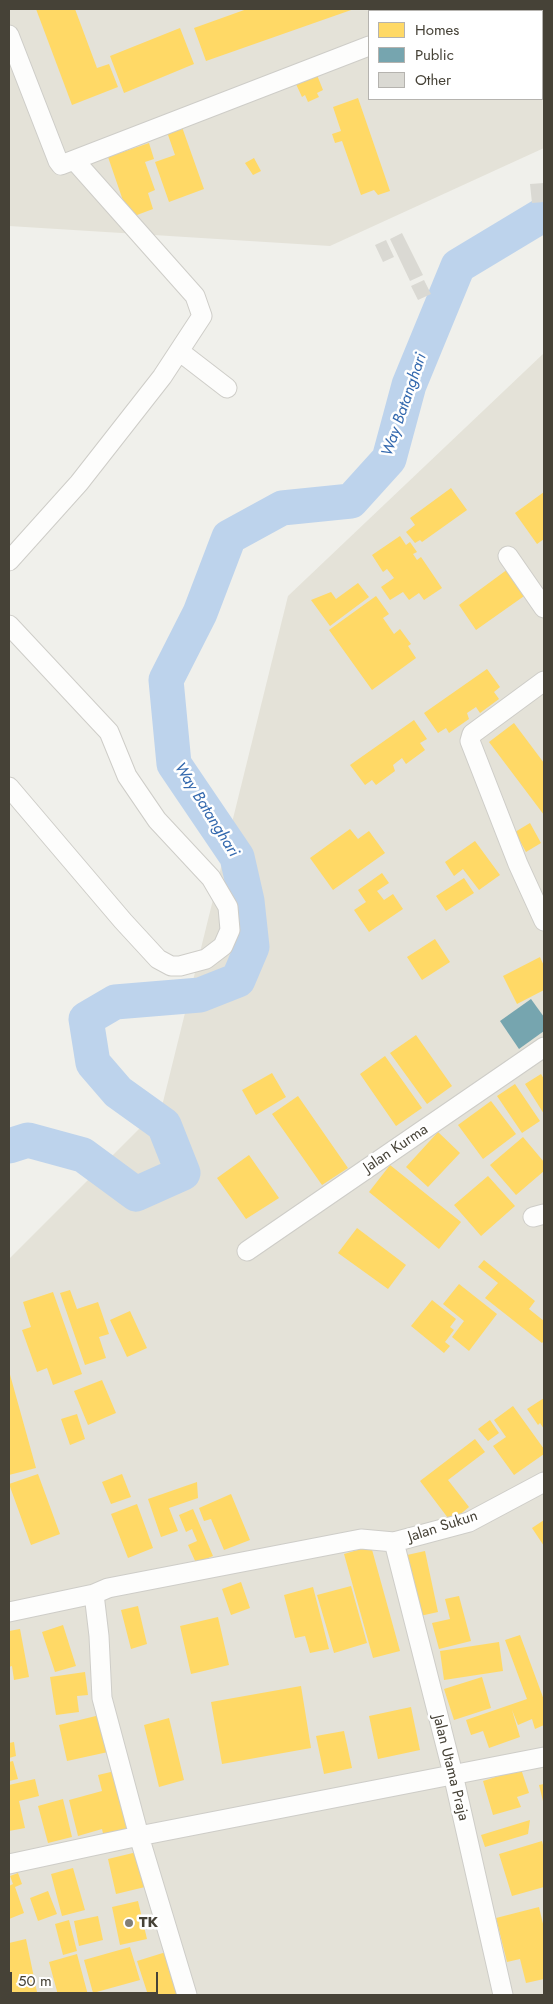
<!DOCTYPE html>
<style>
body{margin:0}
#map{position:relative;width:553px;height:2004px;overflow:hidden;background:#f0f0eb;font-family:Jost,sans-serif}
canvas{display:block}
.frame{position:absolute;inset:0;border:10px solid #464237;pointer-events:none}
.legend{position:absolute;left:368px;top:10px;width:175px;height:90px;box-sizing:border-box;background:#fff;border:1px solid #b5b3af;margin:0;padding:6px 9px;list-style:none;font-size:15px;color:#464237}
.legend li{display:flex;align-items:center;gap:10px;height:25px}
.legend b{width:25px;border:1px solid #b5b3af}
.scale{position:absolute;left:10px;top:1972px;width:148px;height:22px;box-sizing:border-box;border:2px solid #464237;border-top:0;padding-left:6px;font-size:15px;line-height:18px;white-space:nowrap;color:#464237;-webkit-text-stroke:4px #fff;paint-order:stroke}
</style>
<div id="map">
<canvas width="553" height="2004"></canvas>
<div class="frame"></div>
<ul class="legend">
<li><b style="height:14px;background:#ffd966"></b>Homes</li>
<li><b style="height:14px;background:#76a5af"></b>Public</li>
<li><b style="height:14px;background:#dad9d3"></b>Other</li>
</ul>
<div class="scale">50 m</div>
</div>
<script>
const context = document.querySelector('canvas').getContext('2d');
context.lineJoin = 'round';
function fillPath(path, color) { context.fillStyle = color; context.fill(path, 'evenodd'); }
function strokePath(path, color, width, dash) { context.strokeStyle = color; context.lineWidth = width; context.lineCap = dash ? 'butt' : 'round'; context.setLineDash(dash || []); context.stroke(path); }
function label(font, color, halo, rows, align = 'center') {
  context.font = font + ' Jost,sans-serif'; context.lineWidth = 5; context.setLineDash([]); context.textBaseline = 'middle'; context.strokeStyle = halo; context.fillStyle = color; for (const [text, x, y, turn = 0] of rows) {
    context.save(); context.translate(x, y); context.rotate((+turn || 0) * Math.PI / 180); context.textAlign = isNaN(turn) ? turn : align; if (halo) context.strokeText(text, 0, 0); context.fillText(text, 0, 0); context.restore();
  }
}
const residential = new Path2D(`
 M9 9H544V148L330 246 9 226ZM369 11H542V99H369Z
 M544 353V1995H9V1259L162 1106 288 596Z`);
const homes = new Path2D(`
 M36 9H75L97 68 109 64 118 87 72 105Z
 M247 9H354L206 61 194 28Z
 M180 28 194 64 124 93 110 56Z
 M317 75 323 90 317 93 319 97 308 102 305 95 302 97 296 84Z
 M358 98 390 191 378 195 374 190 361 195 342 141 335 143 332 134 341 131 333 107Z
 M182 127 204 189 169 202 155 162 175 155 167 132Z
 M149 143 154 159 145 162 155 190 148 193 153 209 129 218 108 157Z
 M254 158 261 171 253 175 245 163Z
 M451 488 467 510 422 542 420 540 415 543 406 532 415 525 410 518Z
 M544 492V539L537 544 515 513Z
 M400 536 406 545 410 542 417 552 413 554 417 560 421 557 442 588 424 600 419 593 409 600 403 592 390 600 381 587 394 578 387 569 383 572 372 555Z
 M508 569 527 594 476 630 459 605Z
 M358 583 369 597 330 626 311 600 331 592 336 599Z
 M376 596 389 614 383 618 394 634 400 629 411 644 408 646 416 658 372 690 329 630Z
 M487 669 500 687 494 692 499 699 480 713 476 707 467 713 469 719 449 733 446 728 438 733 424 713Z
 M414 720 427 739 420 743 425 750 406 764 402 758 393 765 395 771 376 785 372 780 365 785 350 765Z
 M514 723 544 763V815L489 742Z
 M530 823 541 843 526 852 515 832Z
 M350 829 358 839 369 831 385 853 333 890 310 858Z
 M475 841 500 875 479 890 463 869 454 876 445 862Z
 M382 873 389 883 377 891 384 900 393 894 403 909 369 932 354 910 366 902 358 890Z
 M464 878 474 893 446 911 436 896Z
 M435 939 450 962 422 980 407 957Z
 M540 957 544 966V990L517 1004 503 976Z
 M416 1035 452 1086 427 1104 390 1053Z
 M385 1056 422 1108 396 1126 360 1074Z
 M272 1073 286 1097 256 1115 242 1090Z
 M541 1074 544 1079V1114L525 1084Z
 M515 1084 540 1121 522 1133 497 1096Z
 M298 1096 348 1168 322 1185 272 1114Z
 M491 1101 516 1134 483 1159 458 1125Z
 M438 1132 460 1153 428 1187 406 1167Z
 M523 1137 544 1162V1171L516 1195 490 1165Z
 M249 1155 279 1198 246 1219 217 1178Z
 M390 1165 461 1222 439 1249 369 1192Z
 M488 1176 515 1206 481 1236 454 1205Z
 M357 1228 406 1265 388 1289 338 1253Z
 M484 1260 535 1301 529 1309 544 1321V1341L542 1343 485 1298 498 1283 478 1267Z
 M459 1284 497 1314 469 1351 452 1337 464 1321 443 1304Z
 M70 1290 77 1309 98 1302 109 1334 99 1337 106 1358 85 1365 60 1293Z
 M53 1292 82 1374 53 1385 47 1368 37 1372 22 1330 31 1327 23 1302Z
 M432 1300 456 1319 450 1327 454 1330 445 1342 450 1346 444 1353 411 1326Z
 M130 1311 147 1348 127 1357 110 1320Z
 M9 1371 36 1468 9 1475Z
 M102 1380 116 1413 88 1425 74 1391Z
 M544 1398V1429L540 1423 538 1425 527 1409Z
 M513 1406 544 1449V1454L514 1475 493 1446 506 1437 494 1420Z
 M77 1414 85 1439 70 1445 61 1419Z
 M490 1420 499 1433 488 1441 478 1429Z
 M475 1439 485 1452 448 1480 469 1507 451 1522 420 1481Z
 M38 1474 60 1534 31 1545 9 1484Z
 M122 1474 131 1497 111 1504 102 1482Z
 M197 1482 198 1498 169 1508 178 1531 161 1537 148 1499Z
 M231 1494 250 1540 224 1550 211 1519 204 1521 199 1508Z
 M137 1504 153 1548 128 1558 111 1514Z
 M193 1509 213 1556 196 1563 188 1545 197 1541 192 1529 186 1532 179 1515Z
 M544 1520V1546L532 1528Z
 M371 1546 400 1651 373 1658 344 1554Z
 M425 1551 438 1612 420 1616 407 1555Z
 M241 1582 250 1608 231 1615 222 1589Z
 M351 1586 367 1643 334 1653 317 1595Z
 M313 1587 329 1649 310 1653 305 1636 295 1638 284 1595Z
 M459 1596 471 1641 439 1649 432 1623 450 1619 445 1599Z
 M138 1606 147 1644 131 1649 121 1610Z
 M218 1617 229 1665 191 1674 180 1626Z
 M63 1625 76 1666 55 1672 42 1632Z
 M20 1629 29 1677 14 1680 12 1666 9 1667V1631Z
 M520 1635 544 1700V1725L535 1729 532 1719 518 1725 512 1710 520 1737 489 1748 483 1731 471 1735 466 1720 527 1699 505 1640Z
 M499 1642 503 1671 444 1680 440 1651Z
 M85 1672 88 1695 77 1696 79 1712 56 1715 50 1677Z
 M482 1677 491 1708 454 1720 444 1689Z
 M301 1686 311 1748 222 1764 211 1702Z
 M411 1707 420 1750 378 1759 369 1716Z
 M100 1715 108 1752 67 1761 59 1725Z
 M169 1718 184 1780 159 1787 144 1725Z
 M344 1731 352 1768 324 1774 316 1736Z
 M14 1742 16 1756 9 1758V1743Z
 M13 1761 18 1779 9 1781V1762Z
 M521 1769 529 1793 517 1797 521 1807 493 1815 483 1781Z
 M115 1771 131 1831 104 1838 102 1829 78 1836 69 1800 102 1791 98 1775Z
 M35 1779 39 1796 19 1801 25 1828 9 1831V1785Z
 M544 1784V1805L539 1785Z
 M63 1799 72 1837 48 1843 38 1806Z
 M530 1820 528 1834 485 1847 481 1835Z
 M542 1841 544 1849V1887L512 1896 499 1854Z
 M137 1852 145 1887 116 1894 108 1859Z
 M73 1868 85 1910 62 1916 51 1874Z
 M18 1873 22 1884 15 1887 24 1913 9 1919V1886L13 1884 10 1876Z
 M48 1891 57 1914 38 1921 30 1898Z
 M138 1901 147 1939 120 1945 112 1907Z
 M539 1907 544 1928V1979L526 1983 520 1959 507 1962 496 1918Z
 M98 1916 103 1940 79 1946 74 1921Z
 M69 1920 77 1951 63 1955 55 1924Z
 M26 1939 37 1992 11 1995 9 1983V1943Z
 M130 1947 140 1980 93 1993 84 1960Z
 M166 1952 179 1995H148L137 1961Z
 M77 1954 88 1995H58L49 1962Z`);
const public = new Path2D(`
 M531 999 544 1017V1031L519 1049 500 1021Z`);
const river = new Path2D(`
 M9 1146 28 1140 83 1155 136 1194 183 1173 164 1125 118 1092 93 1063 86 1019 115 1002 200 995 238 980 252 947 247 901 237 857 174 764 166 680 200 613 229 537 282 508 351 501 389 459 409 385 458 266 541 216 544 217`);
const building = new Path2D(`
 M544 183V202L532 203 530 184Z
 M402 233 423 275 410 281 390 239Z
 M386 240 394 257 383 262 375 245Z
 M424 280 431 294 418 300 411 286Z`);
const minor = new Path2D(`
 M460 11 466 9
 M9 35 58 161 61 165 369 46
 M179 351 227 388
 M508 556 544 608
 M9 561 79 483 162 377 202 316 195 296 75 161
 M9 625 109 732 127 776 157 820 211 878 228 907 230 930 223 946 206 959 180 966H171L158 959 123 921 9 787
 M544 681 472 734 470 741 518 864 544 921
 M533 1217 544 1214
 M247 1251 544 1047
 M394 1542 453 1774 503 1995
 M94 1594 99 1636 102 1698 139 1836 187 1995
 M9 1612 94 1594 108 1588 361 1539 394 1542 469 1522 544 1482
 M9 1864 139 1836 544 1757`);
const markers = [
 [129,1923,5,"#827f76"]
];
const streetNames = [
 ["Jalan Kurma",396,1149,-34],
 ["Jalan Sukun",443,1527,-18],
 ["Jalan Utama Praja",450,1768,76]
];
const poiNames = [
 ["TK",139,1923]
];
const waterNames = [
 ["Way Batanghari",405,405,-71],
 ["Way Batanghari",206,810,58]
];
fillPath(residential, '#e4e2d8');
fillPath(homes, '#ffd966');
fillPath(public, '#76a5af');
strokePath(river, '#bdd3ec', 35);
fillPath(building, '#dad9d3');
strokePath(minor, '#cecdc8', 21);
strokePath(minor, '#fdfdfc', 19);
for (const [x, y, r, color] of markers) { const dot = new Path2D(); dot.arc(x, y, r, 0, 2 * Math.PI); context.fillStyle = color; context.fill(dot); strokePath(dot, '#fff', 2); }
label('15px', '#464237', '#fff', streetNames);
label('bold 15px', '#464237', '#fff', poiNames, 'left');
label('italic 16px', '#3469ae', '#fff', waterNames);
</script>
